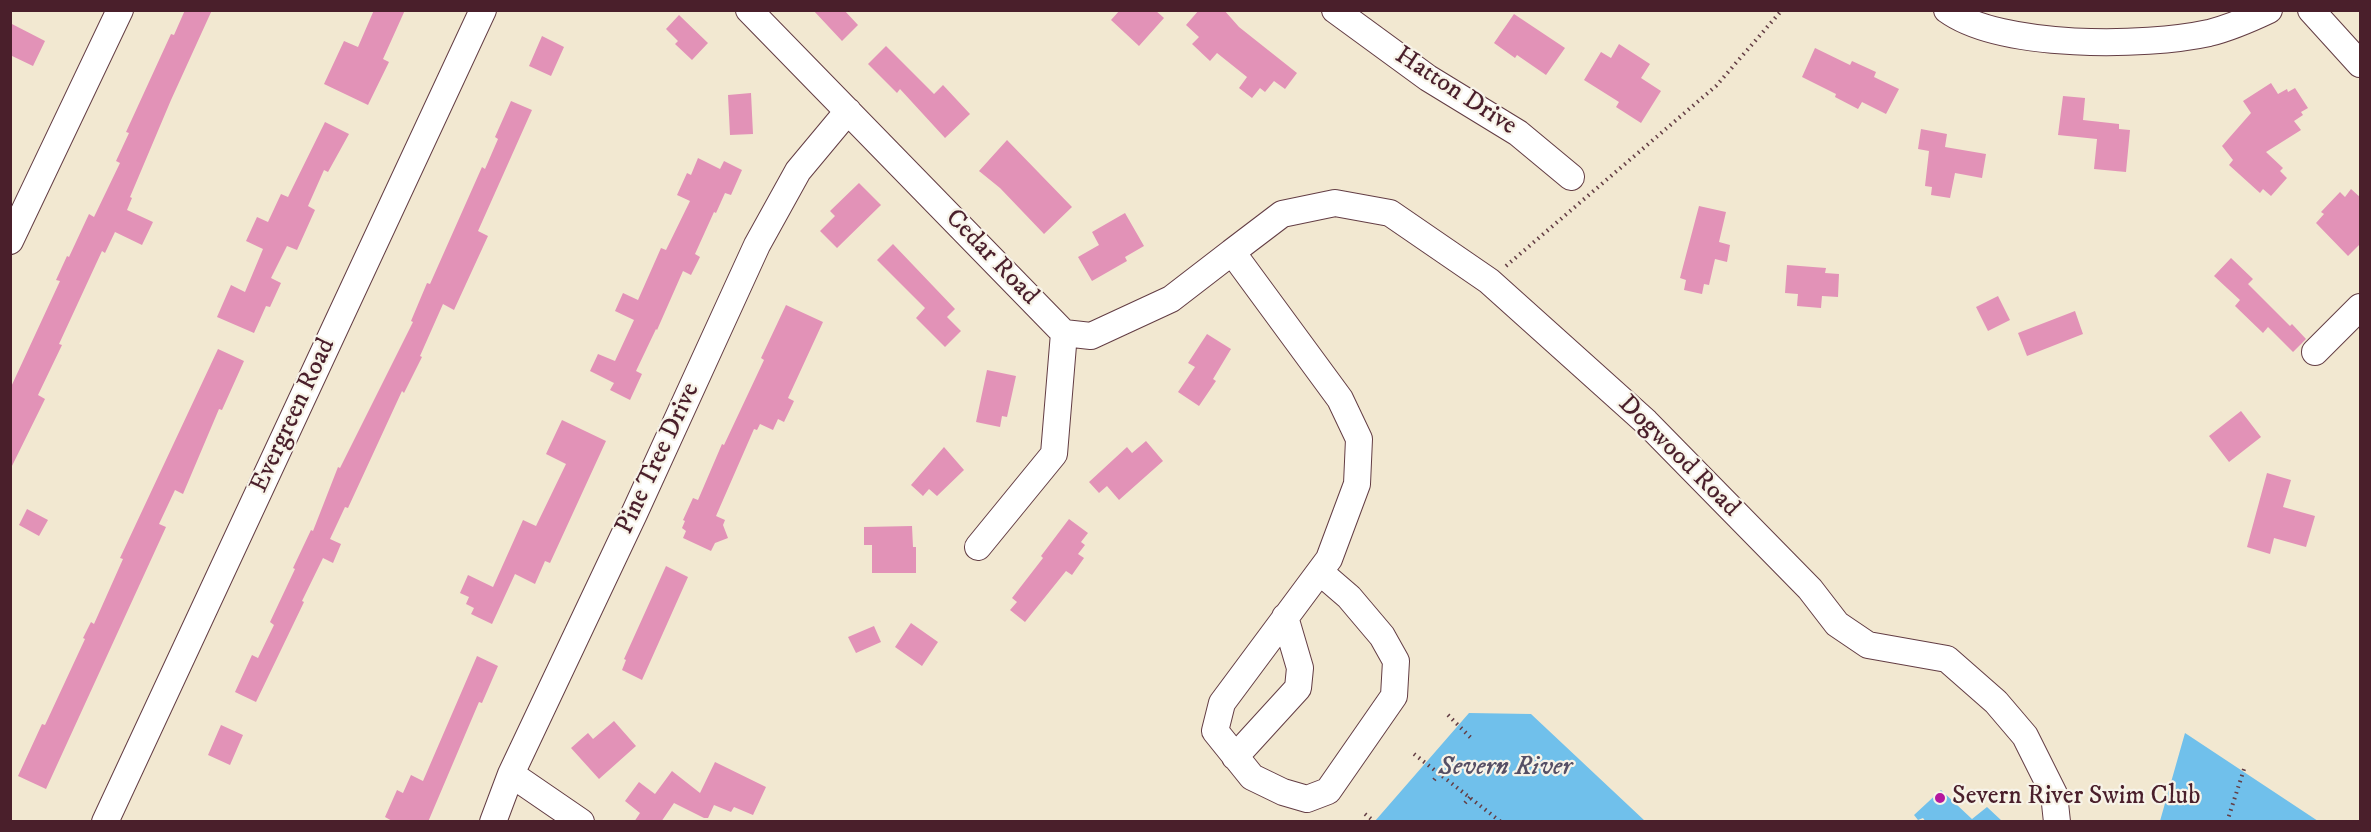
<!DOCTYPE html>
<style>
body{margin:0}
#map{position:relative;width:2371px;height:832px;overflow:hidden;background:#f2e8d1;font-family:"IM FELL DW Pica",serif}
canvas{display:block}
.frame{position:absolute;inset:0;border:12px solid #4a1f2b;pointer-events:none}
</style>
<div id="map">
<canvas width="2371" height="832"></canvas>
<div class="frame"></div>
</div>
<script>
const context = document.querySelector('canvas').getContext('2d');
context.lineJoin = 'round';
function fillPath(path, color) { context.fillStyle = color; context.fill(path, 'evenodd'); }
function strokePath(path, color, width, dash) { context.strokeStyle = color; context.lineWidth = width; context.lineCap = dash ? 'butt' : 'round'; context.setLineDash(dash || []); context.stroke(path); }
function label(font, color, halo, rows, align = 'center') {
  context.font = font + ' "IM FELL DW Pica",serif'; context.lineWidth = 4.5; context.setLineDash([]); context.textBaseline = 'middle'; context.strokeStyle = halo; context.fillStyle = color; for (const [text, x, y, turn = 0] of rows) {
    context.save(); context.translate(x, y); context.rotate((+turn || 0) * Math.PI / 180); context.textAlign = isNaN(turn) ? turn : align; if (halo) context.strokeText(text, 0, 0); context.fillText(text, 0, 0); context.restore();
  }
}
const water = new Path2D(`
 M1469 713 1531 714 1645 821H1375Z
 M2185 733 2318 821H2160Z
 M1941 790 1972 819 1987 807 2002 821 1926 822 1923 818 1918 820 1914 815Z`);
const building = new Path2D(`
 M185 10H212L171 100 130 197 132 198 127 210 153 222 142 245 115 232 105 253 102 251 59 344 62 345 38 395 45 399 10 470V389L60 281 56 280 67 256 69 257 89 214 94 217 120 163 116 161 129 133 126 132 171 34 174 35Z
 M374 10H405L383 59 389 62 368 105 324 84 344 41 358 47Z
 M813 10H844L858 25 842 41Z
 M1120 10H1155L1164 18 1139 46 1111 20Z
 M1199 10H1224L1239 27 1297 73 1285 89 1274 81 1265 92 1260 88 1252 98 1239 88 1247 77 1217 53 1210 61 1192 44 1199 37 1186 25Z
 M1514 14 1565 48 1546 75 1517 55 1515 58 1494 43Z
 M679 15 708 43 692 60 675 44 678 41 666 29Z
 M10 23 45 41 33 66 10 55Z
 M542 36 564 47 551 76 529 66Z
 M1619 44 1650 64 1641 78 1661 91 1641 123 1616 107 1619 102 1584 80 1601 52 1611 58Z
 M886 46 934 94 943 85 970 114 945 138 900 89 897 93 868 64Z
 M1815 48 1850 65 1852 61 1876 72 1874 77 1899 89 1886 114 1862 102 1858 109 1835 97 1836 94 1802 77Z
 M2271 83 2278 94 2287 89 2288 92 2295 88 2308 108 2301 112 2303 115 2294 121 2301 130 2266 152 2283 168 2280 171 2287 178 2271 196 2263 189 2260 193 2229 165 2233 160 2222 146 2251 113 2243 101Z
 M751 93 753 134 730 135 728 95Z
 M2063 96 2085 98 2083 120 2119 124V129L2130 130 2126 172 2094 169 2097 139 2058 135Z
 M511 101 532 110 478 231 488 236 454 310 443 304 420 356 422 357 404 393 402 391 348 508 345 507 330 539 341 544 333 563 323 558 302 601 304 602 256 702 235 692 252 655 258 658 274 625 270 622 295 569 293 568 311 530 313 531 338 467 340 468 413 322 411 321 427 283 430 284 482 167 485 169 498 139 495 137Z
 M325 122 349 134 328 172 324 170 308 206 315 210 297 250 287 246 271 278 281 283 270 307 266 306 254 333 217 317 231 285 245 292 263 249 246 241 257 217 268 222 281 194 288 197Z
 M1921 129 1947 134 1945 147 1986 154 1982 178 1955 173 1950 198 1931 195 1932 187 1925 186 1929 151 1918 149Z
 M1007 140 1072 207 1044 234 1000 188 979 171Z
 M698 158 720 169 724 161 742 170 731 195 725 193 716 213 714 212 695 254 700 257 691 275 683 271 657 330 656 329 636 371 642 374 630 400 610 390 614 383 590 371 598 354 615 361 634 320 615 311 623 293 638 300 661 248 666 250 690 201 677 195 687 173 691 175Z
 M859 183 881 205 837 248 820 231 835 216 830 211Z
 M2351 189 2361 198V243L2348 256 2316 223 2324 214 2321 212 2340 192 2345 197Z
 M1699 206 1726 212 1719 242 1730 245 1727 262 1715 259 1709 285 1704 284 1702 294 1684 290 1686 280 1680 278Z
 M1125 213 1144 246 1125 257 1127 261 1092 281 1078 257 1099 245 1092 232Z
 M893 244 955 309 947 317 961 331 945 347 916 318 925 308 877 260Z
 M2231 258 2253 279 2248 284 2290 326 2292 324 2306 339 2293 352 2268 327 2263 333 2235 306 2240 300 2214 276Z
 M1787 265 1826 268 1825 273 1839 274 1838 297 1822 296 1821 308 1797 306 1798 294 1785 293Z
 M1998 296 2010 320 1988 331 1976 307Z
 M786 305 823 322 788 398 794 401 784 422 778 419 773 430 760 424 757 430 754 429 716 516 725 520 723 525 728 538 715 543 711 551 683 538 686 531 682 528 685 521 683 520 693 498 698 500 722 444 724 445 764 360 761 358Z
 M2075 311 2083 334 2027 356 2018 333Z
 M1207 334 1231 349 1213 379 1216 381 1199 406 1178 392 1195 367 1188 363Z
 M218 349 244 361 222 410 219 409 183 494 175 490 159 524 166 527 46 789 18 776 42 724 45 725 85 639 83 638 91 622 94 624 123 559 120 558Z
 M987 370 1016 376 1007 417 1002 416 1000 427 976 422Z
 M2241 411 2261 437 2229 462 2209 436Z
 M562 420 606 441 550 563 545 561 535 584 515 574 492 624 471 614 474 608 466 604 469 597 460 593 468 575 493 587 523 520 536 526 566 464 546 454Z
 M1146 441 1163 461 1119 500 1107 486 1099 493 1089 482 1127 447 1132 453Z
 M944 447 964 470 937 496 929 489 923 496 911 485Z
 M2267 473 2291 480 2283 507 2315 516 2306 547 2274 538 2270 554 2247 547Z
 M27 509 48 520 39 536 19 525Z
 M1069 519 1088 533 1081 542 1085 545 1078 554 1084 558 1072 575 1066 571 1025 622 1010 610 1017 602 1012 598 1043 558 1041 556Z
 M912 526 913 547H916V573H872V545H864V527Z
 M666 566 688 577 642 680 622 670 626 660 624 659Z
 M911 623 938 642 922 666 895 647Z
 M874 626 881 642 856 653 848 637Z
 M477 656 498 666 482 703 479 702 428 822H394L385 817 397 790 403 793 411 775 423 781Z
 M614 721 636 746 599 779 571 748 588 733 593 739Z
 M221 725 243 735 230 765 208 755Z
 M715 762 766 787 753 815 734 807 731 812 714 805 708 818H704L674 803 661 822H634L640 813 625 801 639 782 655 794 672 771 700 793Z`);
const path = new Path2D(`
 M1506 266 1716 86 1782 10
 M1448 715 1471 738
 M1414 754 1501 822
 M1434 780 1442 769
 M1465 803 1472 795
 M1365 814 1375 822
 M2227 822 2245 766`);
const minor = new Path2D(`
 M749 10 1064 333 1054 454 978 547
 M1335 10 1428 78 1518 133 1571 177
 M1947 10C2001 49 2145 47 2209 33 2229 28 2250 19 2269 10
 M2311 10 2360 64
 M10 241 120 10
 M1232 252 1282 214 1335 203 1390 213 1489 281 1646 422 1810 589 1837 624 1868 645 1947 659 1996 702 2025 736 2054 794 2057 822
 M1064 333 1091 336 1171 299 1232 252 1340 399 1359 439 1357 484 1329 559 1222 703 1215 731 1252 777 1283 792 1307 799 1328 791 1394 696 1396 661 1382 636 1349 597 1320 572
 M2315 352 2360 307
 M1235 757 1298 688 1300 668 1285 617
 M511 774 581 822
 M105 822 483 10
 M493 822 511 774 634 514 757 245 798 171 848 111`);
const markers = [
 [1940,798,6,"#b5179e"]
];
const streetNames = [
 ["Hatton Drive",1455,92,33],
 ["Cedar Road",991,258,46],
 ["Evergreen Road",294,416,-65],
 ["Dogwood Road",1678,457,45],
 ["Pine Tree Drive",659,459,-65]
];
const poiNames = [
 ["Severn River Swim Club",1952,798]
];
const waterNames = [
 ["Severn River",1505,768]
];
fillPath(water, '#70c0eb');
fillPath(building, '#e292b7');
strokePath(minor, '#633d44', 28);
strokePath(path, '#633d44', 4, [1.5, 4.5]);
strokePath(minor, '#fff', 26);
for (const [x, y, r, color] of markers) { const dot = new Path2D(); dot.arc(x, y, r, 0, 2 * Math.PI); context.fillStyle = color; context.fill(dot); strokePath(dot, '#f7f3e8', 2); }
label('26px', '#4a1f2b', '#f7f3e8', streetNames);
label('26px', '#4a1f2b', '#f7f3e8', poiNames, 'left');
label('italic 27px', '#554f65', '#f7f3e8', waterNames);
</script>
